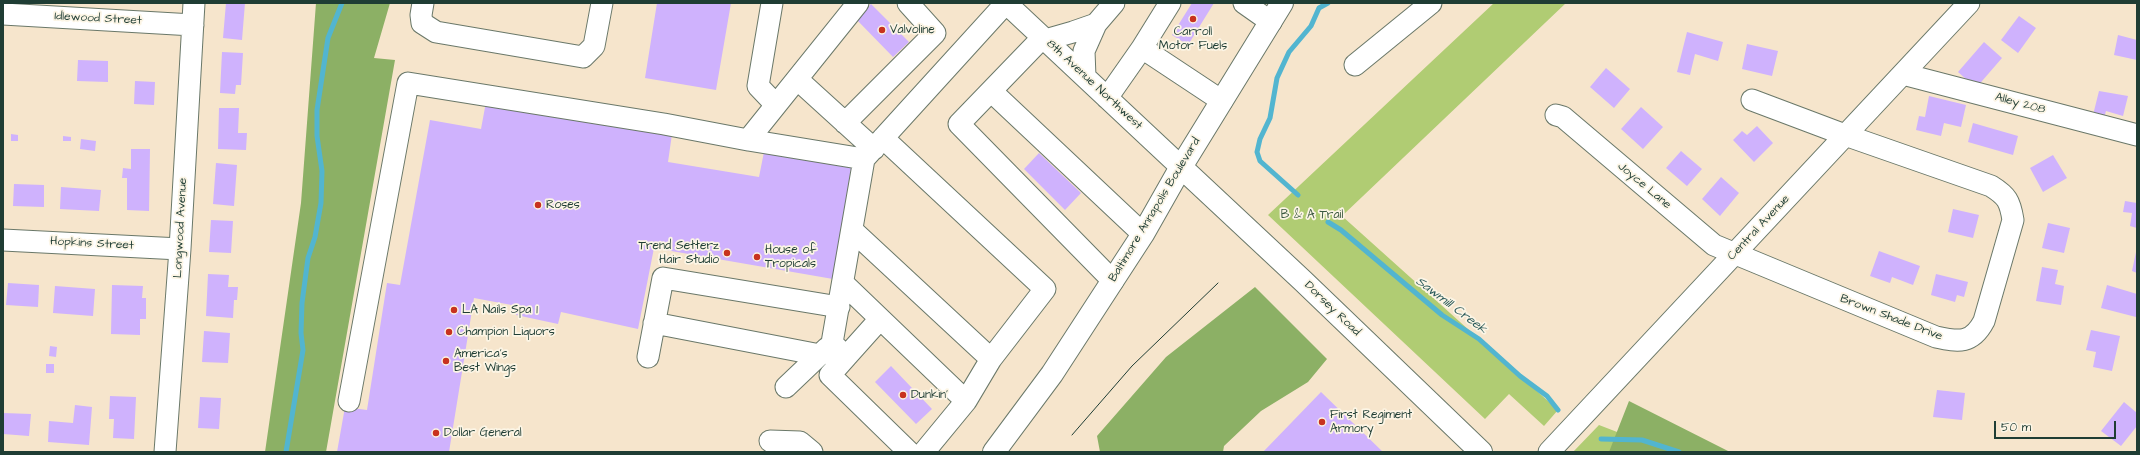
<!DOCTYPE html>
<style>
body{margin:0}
#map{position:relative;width:2140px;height:455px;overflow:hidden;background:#f6e5cc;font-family:"Architects Daughter",sans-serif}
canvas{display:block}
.frame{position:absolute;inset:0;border:4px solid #1f3d34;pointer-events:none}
.scale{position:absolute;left:1994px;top:421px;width:122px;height:18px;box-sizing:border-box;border:2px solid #1f3d34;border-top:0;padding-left:5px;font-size:12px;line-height:14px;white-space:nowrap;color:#1f3d34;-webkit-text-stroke:3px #fcf5e5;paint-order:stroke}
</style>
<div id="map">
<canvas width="2140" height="455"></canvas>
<div class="frame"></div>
<div class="scale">50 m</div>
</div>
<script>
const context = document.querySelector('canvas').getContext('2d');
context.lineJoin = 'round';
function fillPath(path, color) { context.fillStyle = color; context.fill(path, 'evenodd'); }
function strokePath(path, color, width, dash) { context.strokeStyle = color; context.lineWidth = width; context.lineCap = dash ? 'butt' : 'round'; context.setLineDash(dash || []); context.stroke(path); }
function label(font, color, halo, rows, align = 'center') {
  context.font = font + ' "Architects Daughter",sans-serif'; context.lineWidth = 3.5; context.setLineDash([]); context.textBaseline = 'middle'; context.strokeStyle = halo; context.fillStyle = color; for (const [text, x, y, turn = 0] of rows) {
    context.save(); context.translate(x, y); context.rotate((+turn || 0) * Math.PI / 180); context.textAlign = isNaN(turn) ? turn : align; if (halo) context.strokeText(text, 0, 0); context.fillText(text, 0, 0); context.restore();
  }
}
const green = new Path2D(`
 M1494 3H1566L1342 216 1558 410 1544 426 1509 394 1485 419 1268 215Z
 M1599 425 1669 452H1573Z`);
const forest = new Path2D(`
 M316 3H390L374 58 395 60 326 452H265L301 203Z
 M1255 287 1327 359 1308 382 1261 411 1224 446 1223 452H1100L1097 436 1166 357Z
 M1629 401 1730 452H1609Z`);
const stream = new Path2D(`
 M1298 195 1260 161 1257 152 1260 139 1270 118 1277 78 1289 52 1311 26 1319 8 1328 3
 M1328 222 1341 230 1442 315 1479 339 1520 376 1547 396 1558 410
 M1601 439 1642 440 1679 452
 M286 452 303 350 301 333 302 303 308 258 315 237 321 203 322 171 317 136V110L328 38 342 3`);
const building = new Path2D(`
 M226 3H245L242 40 223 38Z
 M657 3H731L716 90 645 78Z
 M1192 3H1214L1188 45 1172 35Z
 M871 4 909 42 893 57 856 19Z
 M2019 16 2036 28 2018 53 2001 40Z
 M1687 32 1723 42 1718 61 1695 54 1690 75 1677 72Z
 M2118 35 2137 40V60L2114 55Z
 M1984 42 2002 58 1976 88 1958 72Z
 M1747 44 1778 51 1772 76 1742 69Z
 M222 52 243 53 241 85H236L235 94 220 93Z
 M78 60 108 61V82L77 81Z
 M1606 68 1630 89 1614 108 1590 87Z
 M135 81 155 82 154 105 134 104Z
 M2099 91 2128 96 2123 116 2106 111 2104 118 2093 115Z
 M1929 96 1966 105 1961 127 1944 123 1941 136 1916 130 1919 116 1925 117Z
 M486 102 672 134 668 162 759 177 765 147 852 162 833 279 654 248 638 329 561 312 558 324 516 315 517 306 474 298 449 452H337L345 407 367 410 387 283 400 285 430 120 481 129Z
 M1641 107 1663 127 1643 149 1621 129Z
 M219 108H239L238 133H247L246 150 218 149Z
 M1973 123 2018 136 2013 155 1968 142Z
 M1757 126 1773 143 1754 162 1733 140 1742 131 1747 135Z
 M11 134 18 135V141H11Z
 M63 136 71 137V141H63Z
 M81 139 96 141 95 151 80 149Z
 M131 149H150L149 211 127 210V178H122L123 168 131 169Z
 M1681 151 1702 169 1687 186 1666 168Z
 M1039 153 1081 193 1065 210 1024 169Z
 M2053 155 2067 178 2043 192 2030 168Z
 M216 163 237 165 234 206 213 204Z
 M1721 177 1739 193 1720 216 1702 199Z
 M14 184 44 185V207L13 206Z
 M61 187 101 190 99 211 60 209Z
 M2125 201 2137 203V228L2130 226 2132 213 2123 212Z
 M1953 209 1979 215 1973 238 1948 232Z
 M211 220 233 221 231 253 209 252Z
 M2048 223 2070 228 2064 253 2042 248Z
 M1879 251 1920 266 1913 285 1892 277 1890 283 1870 276Z
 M2136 252 2137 253V273L2132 271Z
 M2042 267 2058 270 2055 284 2064 286 2061 305 2036 301Z
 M208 274 229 275 228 287H238L237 300H234L233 318 206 316Z
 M1936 274 1968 282 1964 297 1957 295 1955 302 1931 295Z
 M8 283 39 285 38 307 6 305Z
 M112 285 143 286 142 298H146V319H140V335L111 334Z
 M2107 285 2137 294 2136 317 2101 308Z
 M55 286 95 289 93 316 53 313Z
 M2091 330 2120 336 2112 371 2093 367 2096 352 2086 350Z
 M204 331 230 333 228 363 202 362Z
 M50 346 57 347 56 357 49 356Z
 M46 364H54V373H46Z
 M891 366 932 409 916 424 875 382Z
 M1937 390 1965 393 1962 420 1933 417Z
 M1321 392 1383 452H1263Z
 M110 396 136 397 134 439 113 438 114 419H109Z
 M200 397 221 398 219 429 198 428Z
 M2124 402 2137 413V426L2121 446 2101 431Z
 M75 405 92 407 89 445 48 442 49 421 73 423Z
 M3 413 31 414 29 436 3 434Z`);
const minor = new Path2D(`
 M423 3 421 15 422 23 436 32 583 57 594 46 602 3
 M772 3 758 86 776 105
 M858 3 748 140 864 159
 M1006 3 1181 167
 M1244 3 1271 22
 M3 14 193 25
 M1096 24 1114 3
 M1043 37 959 124 1113 281
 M1045 40 1073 32 1096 24 1084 51 1085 77
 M1142 48 1222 101
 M1355 65 1431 3
 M1903 74 2137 135
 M797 79 874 149
 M991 91 1143 234
 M1107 98 1142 48 1170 3
 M1556 115 1563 117 1714 245 1936 337C1959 342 1972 344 1984 321L2013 220C2010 201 2007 196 1991 186L1845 135 1752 100
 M845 123 935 33 908 3
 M852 230 991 359 1045 289 883 138
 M3 240 180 249
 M843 283 966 401 924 452
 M654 323 820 355
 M648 357 663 278 839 307
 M846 357 880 319
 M786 387 827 348
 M349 401 408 83 664 124 748 140
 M966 401 991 359
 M770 441 800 442 812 452
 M165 452 180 249 194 3
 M909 452 830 375 846 357 832 343 864 159 1006 3
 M1549 452 1969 3`);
const major = new Path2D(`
 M1181 167 1303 281 1481 452
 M994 452 1052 374 1143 234 1181 167 1282 3`);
const tram = new Path2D(`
 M1072 435 1132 366 1218 283`);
const markers = [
 [1193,19,4,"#c8321e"],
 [882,30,4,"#c8321e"],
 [538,205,4,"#c8321e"],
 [727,253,4,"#c8321e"],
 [757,257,4,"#c8321e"],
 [454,310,4,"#c8321e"],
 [449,332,4,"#c8321e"],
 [446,361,4,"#c8321e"],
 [903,395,4,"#c8321e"],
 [1322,422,4,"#c8321e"],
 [436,433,4,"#c8321e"]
];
const streetNames = [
 ["Idlewood Street",98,19,3],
 ["8th Avenue Northwest",1094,85,43],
 ["Alley 208",2020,104,15],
 ["Joyce Lane",1644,186,40],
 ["Baltimore Annapolis Boulevard",1155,210,-59],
 ["Longwood Avenue",181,228,-87],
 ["Central Avenue",1759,228,-47],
 ["Hopkins Street",92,244,3],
 ["Dorsey Road",1332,309,44],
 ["Brown Shade Drive",1891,318,21]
];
const poiNames = [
 ["Valvoline",890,30],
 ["Carroll",1193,32,"center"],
 ["Motor Fuels",1193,46,"center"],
 ["Roses",546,205],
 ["Trend Setterz",719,246,"right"],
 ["Hair Studio",719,260,"right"],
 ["House of",765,250],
 ["Tropicals",765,264],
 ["LA Nails Spa 1",462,310],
 ["Champion Liquors",457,332],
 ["America's",454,354],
 ["Best Wings",454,368],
 ["Dunkin'",911,395],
 ["First Regiment",1330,415],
 ["Armory",1330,429],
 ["Dollar General",444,433]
];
const parkNames = [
 ["B & A Trail",1312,215]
];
const waterNames = [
 ["Sawmill Creek",1451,306,37]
];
fillPath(green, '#b0cc73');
fillPath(forest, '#8cb065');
strokePath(stream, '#52b5d0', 5);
fillPath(building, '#cfb2fd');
strokePath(minor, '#6a7869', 23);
strokePath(major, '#6a7869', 24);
strokePath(minor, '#fff', 21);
strokePath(major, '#fff', 22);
strokePath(tram, '#1f3d34', 1);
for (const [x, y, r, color] of markers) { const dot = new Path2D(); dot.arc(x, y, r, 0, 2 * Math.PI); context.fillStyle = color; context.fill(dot); strokePath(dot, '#fcf5e5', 1.5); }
label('12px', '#1f3d34', '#fcf5e5', streetNames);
label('12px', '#1f3d34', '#fcf5e5', poiNames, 'left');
label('12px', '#3c5a41', '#fcf5e5', parkNames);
label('italic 13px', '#2c5b5b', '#fcf5e5', waterNames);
</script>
